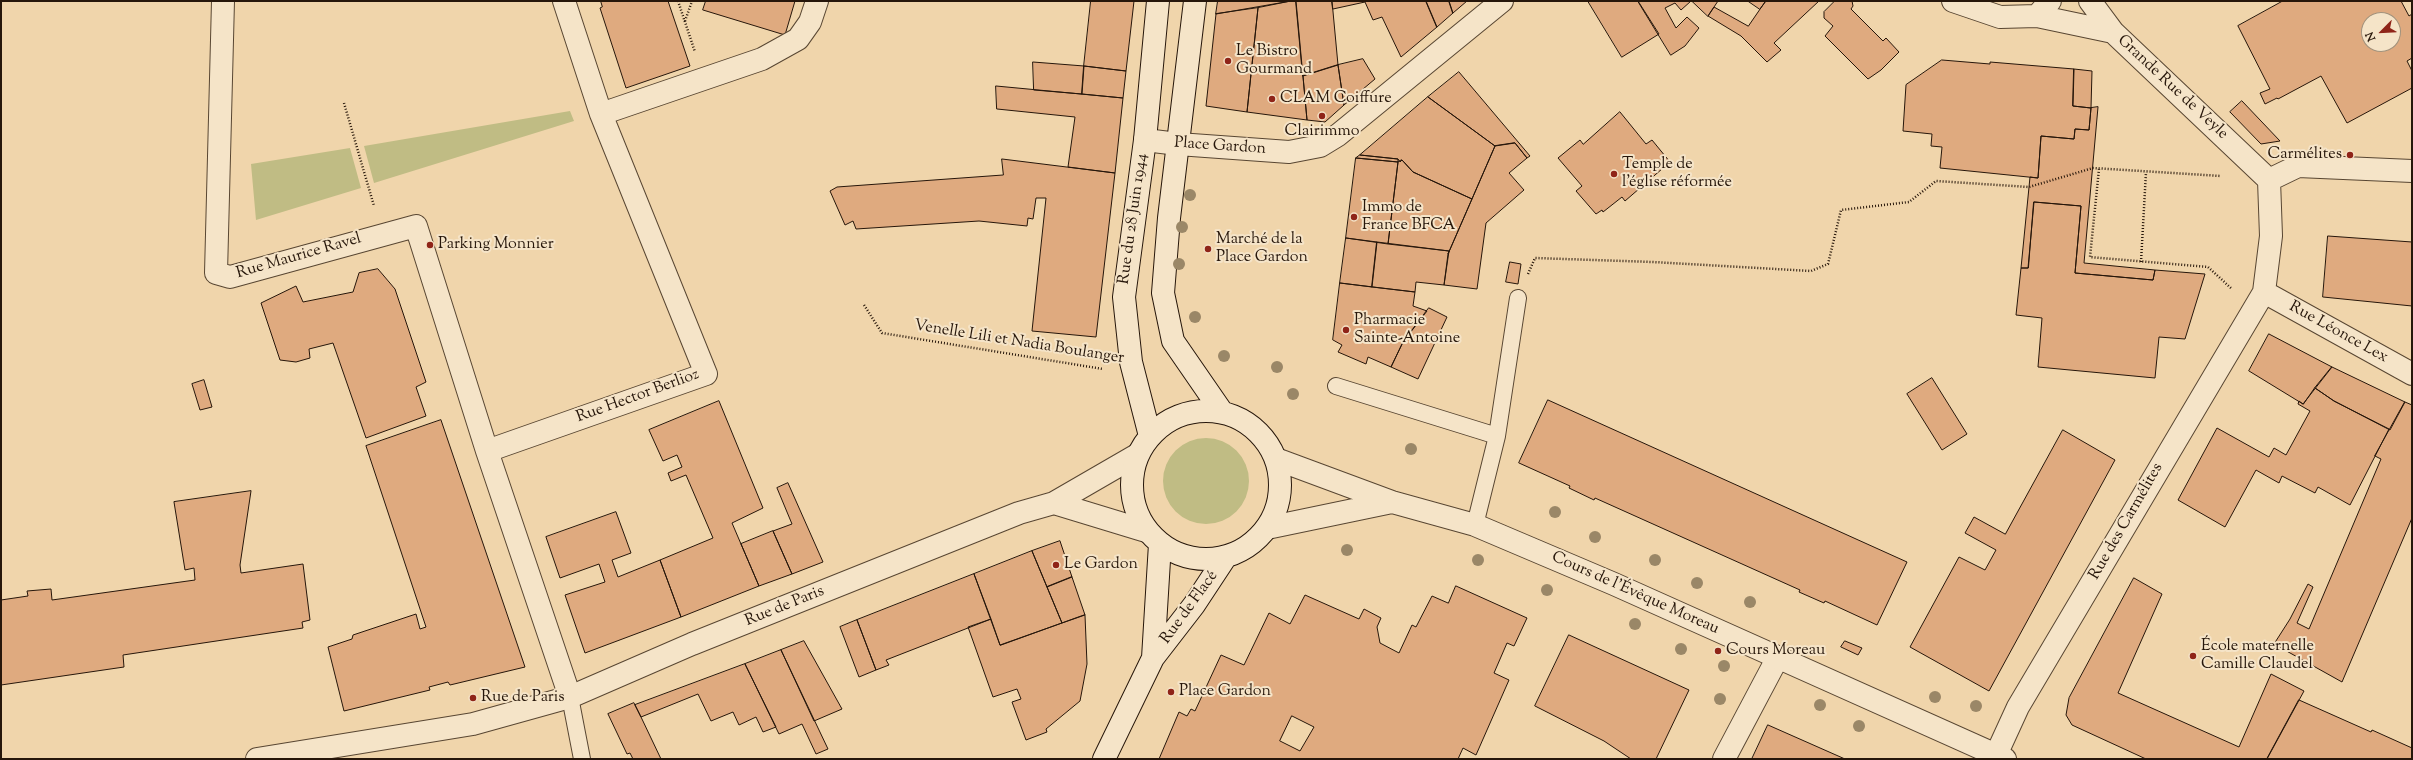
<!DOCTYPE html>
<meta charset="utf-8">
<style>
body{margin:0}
#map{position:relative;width:2413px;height:760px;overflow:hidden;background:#f0d5ab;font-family:"Sorts Mill Goudy",serif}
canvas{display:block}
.frame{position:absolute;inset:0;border:2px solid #26160a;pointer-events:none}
.north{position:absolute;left:2361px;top:12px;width:40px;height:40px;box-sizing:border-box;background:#f5e4c8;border:1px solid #a2927c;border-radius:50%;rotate:246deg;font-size:11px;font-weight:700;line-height:16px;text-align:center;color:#26160a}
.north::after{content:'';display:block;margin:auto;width:14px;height:18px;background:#8f2418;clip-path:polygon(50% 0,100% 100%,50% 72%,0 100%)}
</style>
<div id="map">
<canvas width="2413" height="760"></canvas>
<div class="frame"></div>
<div class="north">N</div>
</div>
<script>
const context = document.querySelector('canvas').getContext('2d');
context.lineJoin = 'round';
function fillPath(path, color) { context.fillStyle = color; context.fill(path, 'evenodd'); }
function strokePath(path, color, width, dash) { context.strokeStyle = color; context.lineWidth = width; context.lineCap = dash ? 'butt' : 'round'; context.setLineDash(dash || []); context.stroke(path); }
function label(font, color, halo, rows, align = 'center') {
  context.font = font + ' "Sorts Mill Goudy",serif'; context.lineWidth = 4; context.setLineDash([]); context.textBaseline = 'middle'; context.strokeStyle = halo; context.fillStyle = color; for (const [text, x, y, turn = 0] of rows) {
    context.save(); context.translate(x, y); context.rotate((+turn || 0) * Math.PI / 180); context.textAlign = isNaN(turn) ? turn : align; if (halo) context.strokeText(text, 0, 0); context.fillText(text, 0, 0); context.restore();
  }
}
const green = new Path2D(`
 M570 111 574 121 374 183 364 146Z
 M350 148 361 188 256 220 251 164Z
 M1163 481a43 43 0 1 1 86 0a43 43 0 1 1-86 0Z`);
const building = new Path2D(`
 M601 1H668L690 66 626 88 600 8 602 7Z
 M706 1H795L785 35 703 10Z
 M1091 1H1134L1126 71 1084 66Z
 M1218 1H1291L1216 14Z
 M1291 1H1296L1307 120 1247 112 1258 8Z
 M1296 1H1332L1338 65 1303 76Z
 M1332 1H1426L1437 27 1401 57 1382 17 1373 20 1365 2 1333 9Z
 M1426 1H1449L1453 13 1437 27Z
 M1449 1H1467L1453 13Z
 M1588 1H1638L1659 34 1622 57Z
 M1638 1H1691L1681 10 1675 3 1665 8 1676 28 1687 17 1699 28 1685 46 1671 55Z
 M1692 1H1718L1708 16Z
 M1748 1H1766L1760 9Z
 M1766 1H1819L1774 43 1781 50 1767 62 1741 36 1708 16 1714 7 1748 26Z
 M1835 1H1852L1853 6 1851 9 1883 41 1886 38 1899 52 1881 70 1868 79 1825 36 1833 26 1824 18V12Z
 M2283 1H2401L2409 16 2412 14V58L2407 61 2412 71V88L2347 123 2321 76 2278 99 2277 98 2265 104 2260 93 2270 89 2238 26ZM2369 20H2393V44H2369Z
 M1258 8 1247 112 1206 106 1216 14Z
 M1363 59 1375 79 1344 105 1338 65Z
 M1942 60 1990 64V62L2074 69 2073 106 2091 108 2089 130 2075 129 2074 139 2041 136 2038 178 1940 168 1942 147 1931 146 1932 134 1903 131 1906 85Z
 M1033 62 1084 66 1082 94 1034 90Z
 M1338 65 1344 105 1325 122 1307 120 1303 76Z
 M1084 66 1126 71 1123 98 1082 94Z
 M2074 69 2092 71 2091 108 2073 106Z
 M1459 72 1530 156 1527 158 1515 143 1495 146 1428 97Z
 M996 86 1123 98 1115 173 1068 167 1075 117 997 109Z
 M1428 97 1495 146 1472 199 1413 172 1402 160 1400 162 1398 159 1360 155Z
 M2242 101 2280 141 2261 144 2230 112Z
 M2098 107 2084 263 2155 270 2153 280 2075 273 2081 206 2034 202 2028 268H2021L2030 177 2038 178 2041 136 2074 139 2075 129 2089 130 2091 108Z
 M1620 112 1646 144 1652 140 1670 162 1625 201 1622 197 1603 212 1602 210 1596 214 1576 191 1582 186 1558 158 1580 140 1583 144Z
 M1515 143 1527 158 1509 173 1524 190 1486 223 1477 289 1444 285 1448 254 1495 146Z
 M1360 155 1398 159V162L1356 158Z
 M1356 158 1398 162 1388 244 1346 238Z
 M1002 159 1115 173 1096 337 1032 331 1046 198H1036L1033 219 1028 218 1027 226 979 221 856 229 853 221 845 225 830 191 837 187 1003 175Z
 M1402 160 1413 172 1472 199 1448 254 1449 251 1388 244 1398 162Z
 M2034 202 2081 206 2075 273 2153 280 2155 270 2205 274 2185 339 2159 337 2155 378 2038 367 2042 318 2016 315 2021 268H2028Z
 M2328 236 2412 242V306L2323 297Z
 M1346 238 1377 242 1372 287 1340 283Z
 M1377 242 1449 251 1444 285 1416 282 1415 292 1372 287Z
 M1510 262 1521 264 1518 284 1506 282Z
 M378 269 395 289 426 382 416 387 426 416 366 438 333 343 309 349 310 358 296 362 280 360 261 303 296 286 303 302 353 292 359 273Z
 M1340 283 1415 292 1413 306 1427 311 1403 342 1391 367 1368 357 1366 364 1338 352 1342 345 1333 340Z
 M1429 308 1447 317 1418 379 1391 367 1403 342Z
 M2269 334 2332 367 2303 404 2249 371Z
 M2332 367 2405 402 2390 430 2334 401 2315 388Z
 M1932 378 1967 434 1942 450 1907 394Z
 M204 380 212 407 200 410 192 384Z
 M2315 388 2334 401 2389 429 2350 505 2318 487 2315 493 2282 476 2279 483 2256 470 2225 527 2178 500 2217 428 2269 457 2274 448 2286 455 2310 411 2298 404 2299 401 2303 404Z
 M1548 400 1907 562 1877 625 1825 601 1824 603 1799 592 1800 590 1595 498 1594 500 1569 488 1570 486 1519 463Z
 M719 401 763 508 732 523 759 586 681 617 660 560 713 538 686 475 671 481 668 473 682 467 677 455 663 461 649 430Z
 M2405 402 2412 405V518L2342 682 2274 644 2290 619 2308 584 2313 587 2297 623 2309 629 2381 459 2375 456Z
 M441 420 525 667 450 685 448 682 429 687 430 690 344 711 328 647 352 639 353 635 416 614 420 629 426 627 366 446Z
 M2063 430 2115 460 1989 691 1910 647 1959 557 1985 570 1996 550 1965 533 1974 517 2005 534Z
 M788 483 823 562 792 574 773 531 792 524 777 488Z
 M251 491 240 565 241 573 303 564 310 620 302 622 303 628 123 655 124 667 1 685V600L28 596 27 591 51 589 52 600 195 580 194 568 185 570 174 502Z
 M616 512 631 553 612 560 618 577 660 560 681 617 585 653 565 595 605 582 599 564 560 578 546 537Z
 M773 531 792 574 759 586 741 544Z
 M1060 541 1072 577 1047 587 1032 551Z
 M1032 551 1062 623 1000 645 974 574Z
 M974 574 991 619 886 660 889 665 876 670 857 620Z
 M1072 577 1085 615 1062 623 1047 587Z
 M2134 578 2162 594 2118 693 2239 747 2271 674 2304 691 2267 759H2146L2072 725 2066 715 2069 698Z
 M1456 586 1527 618 1514 646 1507 643 1494 673 1509 680 1476 755 1463 748 1458 759H1159L1179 712 1187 716 1191 709 1195 711 1221 655 1244 665 1269 613 1290 624 1305 595 1359 619 1364 609 1381 618 1377 627 1380 643 1399 653 1412 625 1416 627 1432 596 1448 603ZM1292 716 1314 727 1300 751 1280 741Z
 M1085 615 1087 664 1080 701 1046 729 1047 732 1026 740 1012 702 1021 699 1017 689 993 697 968 627 991 619 1000 645Z
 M857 620 876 670 859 677 840 627Z
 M1569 635 1689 690 1656 759H1631L1604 741 1535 706Z
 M804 641 842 709 814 721 781 650Z
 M1845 641 1862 648 1858 655 1841 647Z
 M781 650 828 749 816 754 802 724 779 734 745 664Z
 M745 664 776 727 763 732 756 717 739 725 733 712 711 721 698 694 641 717 635 705Z
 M2299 700 2371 732 2372 730 2412 748V759H2267Z
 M634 703 641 717 661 759H633L630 753 627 754 608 714Z
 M1768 725 1845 759H1752Z`);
const path = new Path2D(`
 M678 1 695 52
 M685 21 692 1
 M344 103 374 206
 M2099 169 2090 257 2208 267 2232 289
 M2141 262 2146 172
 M1528 274 1535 258 1653 262 1811 271 1828 264 1841 210 1909 202 1936 181 2029 187 2093 168 2221 176
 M864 305 882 333 1103 369`);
const service = new Path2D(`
 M1336 386 1497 436 1475 525
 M1497 436 1518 298
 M570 697 582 759`);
const minor = new Path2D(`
 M223 1 216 273 230 277 416 226 487 451 570 697
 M1953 1 2000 17 2037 16 2050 1
 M2090 1 2113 32 2269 180
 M2037 16 2113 32
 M601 114 762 59 798 39 810 22 817 1
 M1145 140 1178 144 1289 152 1320 146 1338 135 1502 1
 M2269 180 2298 166 2412 171
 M2264 292 2412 374
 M487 451 706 374 601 114 564 1
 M1996 755 2018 707 2264 292 2271 236 2269 180
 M1724 759 1778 657`);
const tertiary = new Path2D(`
 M1276 459 1392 502 1475 525 1614 584 2005 759
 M1054 503 1146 531
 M1267 528 1392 502
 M257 759 473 724 570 697 692 644 1019 513 1054 503 1137 455`);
const secondary = new Path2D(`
 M1195 1 1169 218 1163 293 1173 341 1222 412
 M1132 485a74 74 0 1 1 148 0a74 74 0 1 1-148 0Z
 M1150 436 1131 362 1124 297 1145 140 1158 1
 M1153 658 1160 544
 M1104 759 1153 658 1194 605 1225 558`);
const trees = [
 [1190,195],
 [1182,227],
 [1179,264],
 [1195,317],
 [1224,356],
 [1277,367],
 [1293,394],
 [1411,449],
 [1555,512],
 [1595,537],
 [1347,550],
 [1478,560],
 [1655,560],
 [1697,583],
 [1547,590],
 [1750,602],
 [1635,624],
 [1681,649],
 [1724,666],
 [1935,697],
 [1720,699],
 [1820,705],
 [1976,706],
 [1859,726]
];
const markers = [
 [1228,61,4,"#8f2418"],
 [1272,99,4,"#8f2418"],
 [1322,116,4,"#8f2418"],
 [2350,155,4,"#8f2418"],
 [1614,174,4,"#8f2418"],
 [1354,217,4,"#8f2418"],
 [430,245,4,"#8f2418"],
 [1208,249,4,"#8f2418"],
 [1346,330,4,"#8f2418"],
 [1056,565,4,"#8f2418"],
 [1718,651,4,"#8f2418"],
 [2193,656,4,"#8f2418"],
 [1171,692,4,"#8f2418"],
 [473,698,4,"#8f2418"]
];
const poiNames = [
 ["Le Bistro",1236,52],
 ["Gourmand",1236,70],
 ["CLAM Coiffure",1280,99],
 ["Clairimmo",1322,132,"center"],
 ["Carmélites",2342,155,"right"],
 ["Temple de",1622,165],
 ["l'église réformée",1622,183],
 ["Immo de",1362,208],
 ["France BFCA",1362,226],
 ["Marché de la",1216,240],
 ["Place Gardon",1216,258],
 ["Parking Monnier",438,245],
 ["Pharmacie",1354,321],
 ["Sainte-Antoine",1354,339],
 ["Le Gardon",1064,565],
 ["École maternelle",2201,647],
 ["Camille Claudel",2201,665],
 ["Cours Moreau",1726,651],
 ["Place Gardon",1179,692],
 ["Rue de Paris",481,698]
];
const streetNames = [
 ["Grande Rue de Veyle",2172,88,43],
 ["Place Gardon",1220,147,4],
 ["Rue du 28 Juin 1944",1134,219,-82],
 ["Rue Maurice Ravel",299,257,-16],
 ["Rue Léonce Lex",2338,333,29],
 ["Venelle Lili et Nadia Boulanger",1019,343,9],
 ["Rue Hector Berlioz",638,397,-20],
 ["Rue des Carmélites",2127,522,-60],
 ["Cours de l'Évêque Moreau",1635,594,24],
 ["Rue de Paris",785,607,-22],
 ["Rue de Flacé",1190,608,-54]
];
fillPath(green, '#c0bc84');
fillPath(building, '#dfaa7f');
strokePath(building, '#26160a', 1);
strokePath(service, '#584632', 18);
strokePath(minor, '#584632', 24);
strokePath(tertiary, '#584632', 24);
strokePath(secondary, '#26160a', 24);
strokePath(path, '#26160a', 2.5, [1, 2]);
strokePath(service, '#f5e4c8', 16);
strokePath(minor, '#f5e4c8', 22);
strokePath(tertiary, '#f5e4c8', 22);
strokePath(secondary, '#f5e4c8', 22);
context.fillStyle = '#9a8767';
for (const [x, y] of trees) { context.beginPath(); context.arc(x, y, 6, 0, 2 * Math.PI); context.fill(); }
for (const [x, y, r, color] of markers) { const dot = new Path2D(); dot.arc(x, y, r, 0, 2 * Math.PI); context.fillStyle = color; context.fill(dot); strokePath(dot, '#f5e4c8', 1.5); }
label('16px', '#26160a', '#f5e4c8', poiNames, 'left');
label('16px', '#26160a', '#f5e4c8', streetNames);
</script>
